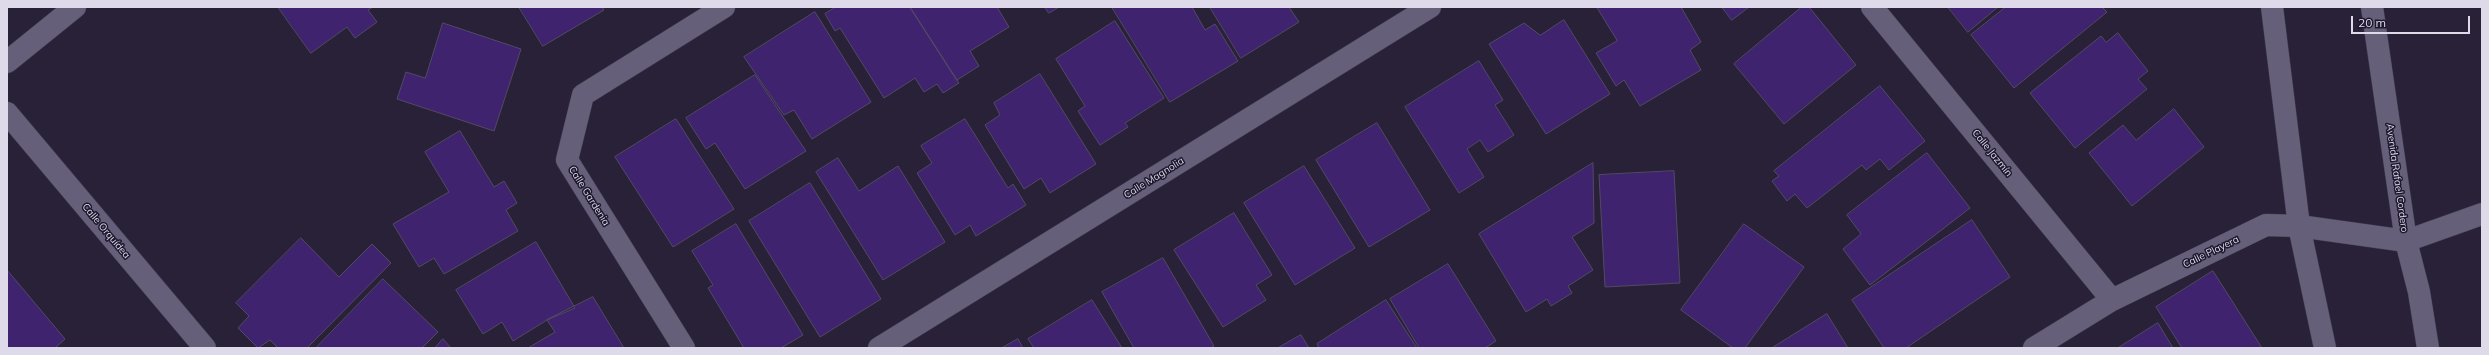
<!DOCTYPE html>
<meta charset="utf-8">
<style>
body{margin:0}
#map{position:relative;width:2489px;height:355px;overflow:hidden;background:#282138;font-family:Mulish,sans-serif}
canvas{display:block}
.frame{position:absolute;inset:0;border:8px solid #dedaea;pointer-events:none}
.scale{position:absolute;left:2351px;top:16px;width:119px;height:18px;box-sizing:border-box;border:2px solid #dedaea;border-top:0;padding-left:5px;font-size:12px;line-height:14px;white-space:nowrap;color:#dedaea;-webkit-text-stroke:3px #1e172e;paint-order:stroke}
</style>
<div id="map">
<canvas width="2489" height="355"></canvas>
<div class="frame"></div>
<div class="scale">20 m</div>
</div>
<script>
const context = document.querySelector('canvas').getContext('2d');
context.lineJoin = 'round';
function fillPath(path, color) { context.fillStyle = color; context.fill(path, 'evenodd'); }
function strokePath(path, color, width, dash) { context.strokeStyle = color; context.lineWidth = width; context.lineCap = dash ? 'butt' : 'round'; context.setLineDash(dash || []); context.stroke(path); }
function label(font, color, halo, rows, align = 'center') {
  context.font = font + ' Mulish,sans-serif'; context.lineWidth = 3; context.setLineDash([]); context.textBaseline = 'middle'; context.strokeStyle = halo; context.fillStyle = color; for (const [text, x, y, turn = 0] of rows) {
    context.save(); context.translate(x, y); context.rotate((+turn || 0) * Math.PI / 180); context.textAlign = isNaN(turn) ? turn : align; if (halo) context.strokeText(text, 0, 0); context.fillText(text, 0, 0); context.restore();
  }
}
const building = new Path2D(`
 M278 7H373L368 10 377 22 355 38 347 27 311 53Z
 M519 7H602L604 10 543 46Z
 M836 7H910L959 83 943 93 937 84 924 92 915 78 884 98 840 28 835 31 825 14Z
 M910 7H997L1009 27 970 51 979 66 957 80Z
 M1045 7H1059L1049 13Z
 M1112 7H1192L1205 30 1215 24 1238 61 1170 102Z
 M1210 7H1289L1299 22 1241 58Z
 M1597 7H1681L1701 42 1690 50 1701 70 1640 106 1624 80 1616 86 1596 53 1617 41Z
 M1722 7H1749L1732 20Z
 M1802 7H1809L1856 65 1784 124 1734 64Z
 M1948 7H1998L1968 32Z
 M2006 7H2102L2107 12 2014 88 1971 35Z
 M815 12 871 102 812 139 794 110 784 115 744 57Z
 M1564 20 1610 94 1546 134 1489 44 1524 23 1540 35Z
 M1115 21 1164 98 1125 123 1128 127 1100 145 1078 111 1085 106 1056 59Z
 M443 23 521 49 494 131 397 99 406 72 425 78Z
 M2118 33 2148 71 2138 79 2147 89 2075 148 2030 93 2101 36 2106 42Z
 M1479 61 1503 100 1495 105 1514 135 1488 152 1480 140 1467 149 1484 177 1459 193 1405 107Z
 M1040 74 1096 164 1050 193 1041 178 1024 189 985 125 1000 115 994 103Z
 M755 75 806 151 745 189 715 143 706 149 686 118Z
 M1880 86 1925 141 1889 170 1880 159 1866 170 1862 165 1807 208 1795 194 1787 201 1772 181 1779 176 1774 171Z
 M2174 109 2204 147 2132 206 2089 153 2123 125 2136 140Z
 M676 119 734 209 673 247 615 157Z
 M965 119 1008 188 1013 184 1026 205 976 236 970 225 955 235 917 173 932 163 921 146Z
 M1377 123 1430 210 1369 247 1316 160Z
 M460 131 494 187 504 181 517 203 506 210 518 231 444 274 434 258 419 267 393 224 449 192 425 152Z
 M1927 153 1970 208 1870 285 1843 249 1861 234 1847 215Z
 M838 158 859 191 898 166 945 242 883 280 816 172Z
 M1593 163 1594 223 1572 237 1593 270 1568 286 1572 293 1551 306 1547 299 1526 312 1479 234Z
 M1304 166 1355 248 1295 285 1244 203Z
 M1674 171 1680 283 1605 287 1599 175Z
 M810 183 881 299 820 337 749 221Z
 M1234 213 1272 275 1256 285 1266 300 1223 327 1174 250Z
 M1972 220 2010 277 1906 348H1884L1852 300Z
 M736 224 803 335 781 348H744L708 288 713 285 692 251Z
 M1744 224 1804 267 1745 348H1733L1681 310Z
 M301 238 339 277 372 244 391 263 307 348H278L270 340 258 348 238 328 249 316 236 303Z
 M536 242 575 308 547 320 513 341 502 322 483 334 456 290Z
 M1163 258 1214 346 1210 348H1134L1102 292Z
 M1448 264 1496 341 1485 348H1419L1390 299Z
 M7 270 65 339 55 348H7Z
 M2213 271 2262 348H2182L2156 307Z
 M383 279 438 332 422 348H316Z
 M593 297 624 348H528L555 332 547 320Z
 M1092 300 1122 348H1034L1028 339Z
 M1386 300 1417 348H1319L1317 344Z
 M1827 314 1848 348H1772Z
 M2158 323 2173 348H2118Z
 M1301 335 1309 348H1278Z
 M443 339 451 348H435Z
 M1018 339 1023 348H1002Z`);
const street = new Path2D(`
 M1872 7 2112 300
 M7 62 75 7
 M7 113 205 348
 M684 348 567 160 583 95 724 7
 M879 348 1430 7
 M2034 348 2112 300 2266 225 2299 226 2406 241 2482 214`);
const secondary = new Path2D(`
 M2272 7 2299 226 2325 348
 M2372 7 2406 241 2419 292 2428 348`);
const streetNames = [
 ["Calle Jazmín",1992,153,51],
 ["Calle Magnolia",1154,178,-32],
 ["Avenida Rafael Cordero",2397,178,82],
 ["Calle Gardenia",589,196,58],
 ["Calle Orquídea",106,231,50],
 ["Calle Playera",2211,252,-26]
];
fillPath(building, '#40236e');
strokePath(building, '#514a64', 1);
strokePath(street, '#423c50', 23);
strokePath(secondary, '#423c50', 23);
strokePath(street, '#665f7a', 22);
strokePath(secondary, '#665f7a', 22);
label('10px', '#dedaea', '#1e172e', streetNames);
</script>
